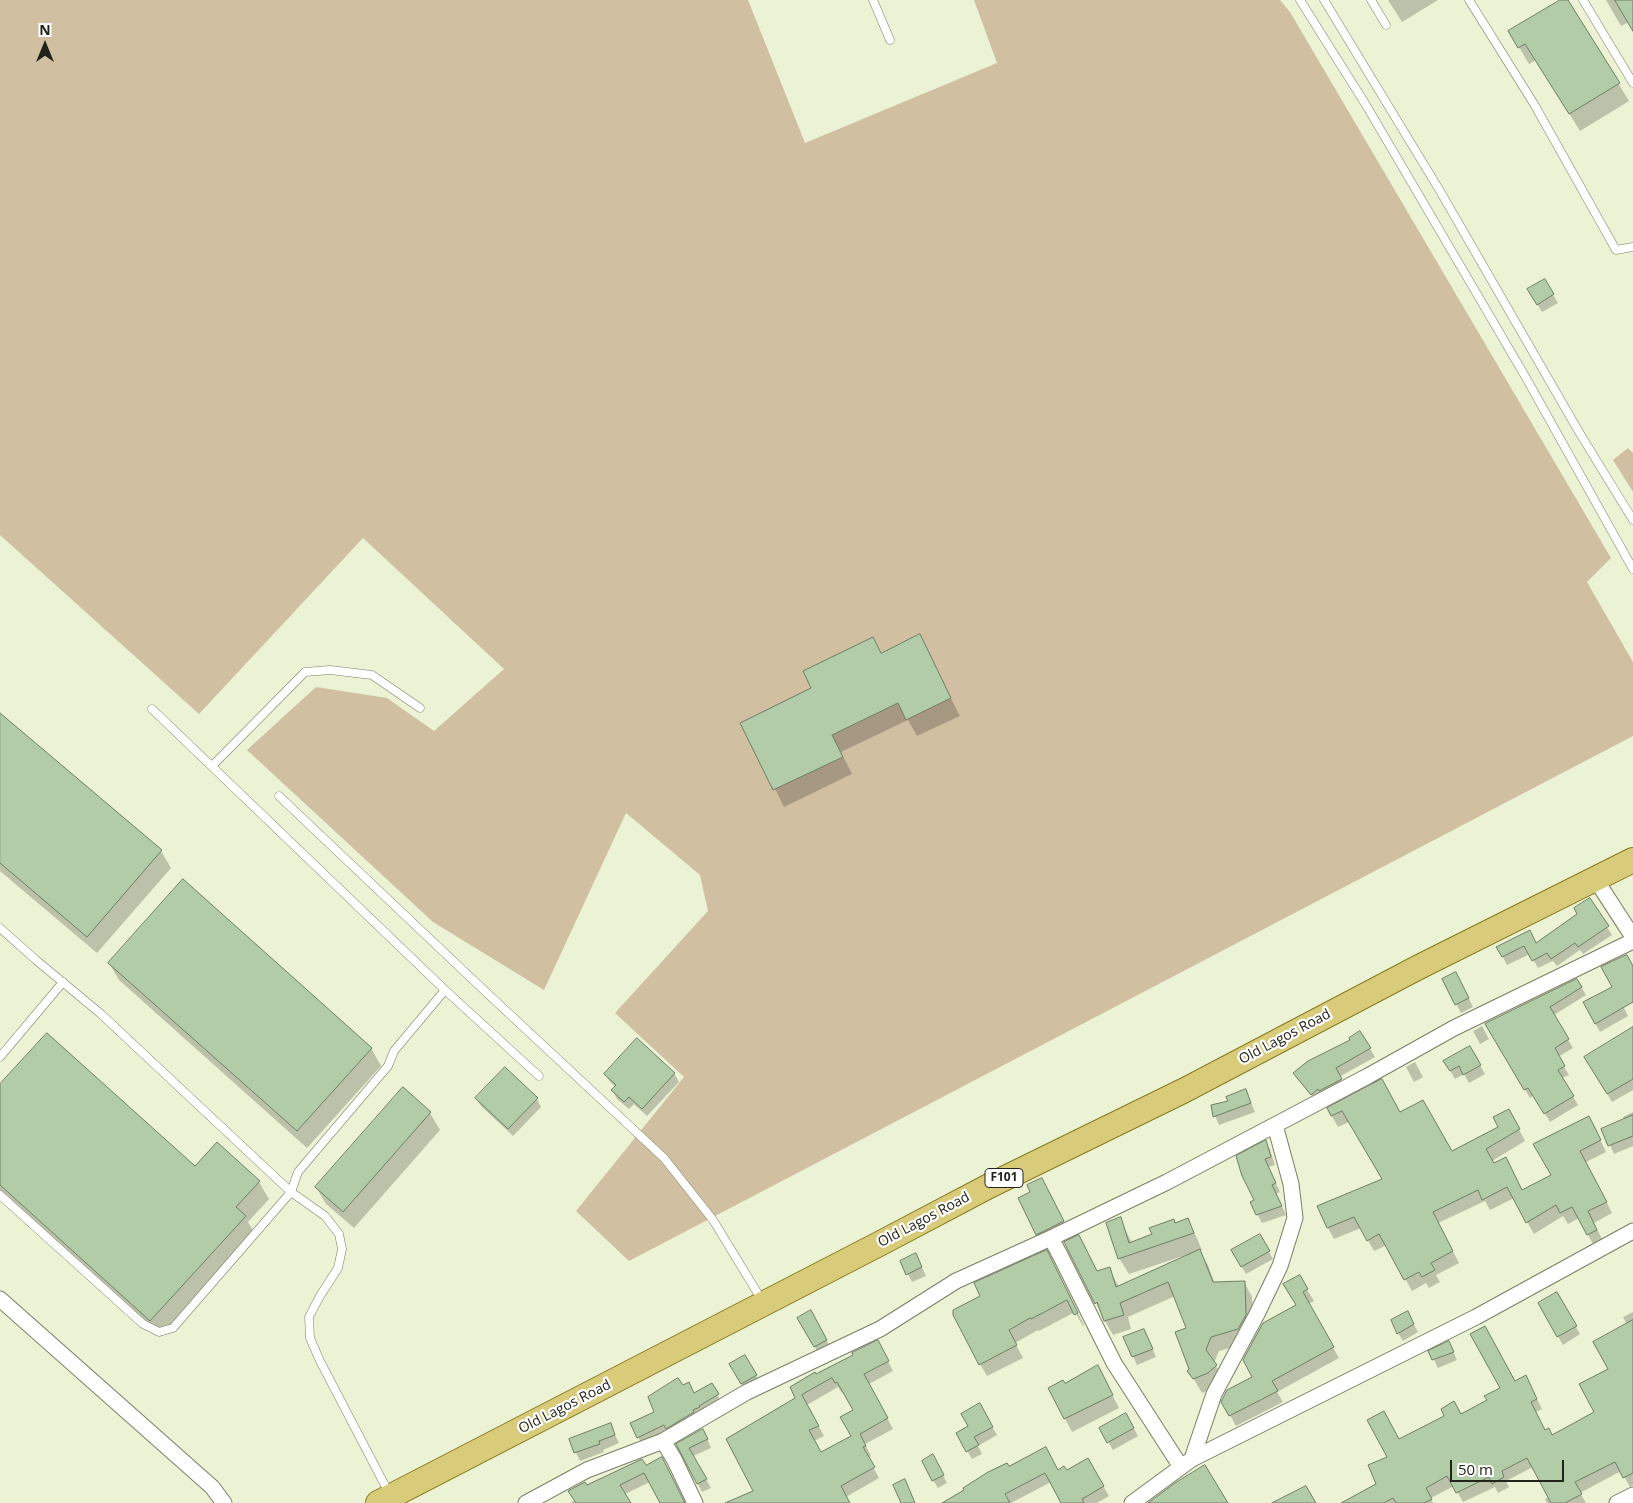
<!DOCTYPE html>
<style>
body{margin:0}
#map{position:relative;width:1633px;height:1503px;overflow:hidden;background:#ecf2d4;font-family:"Open Sans",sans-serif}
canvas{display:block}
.north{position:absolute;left:20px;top:20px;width:50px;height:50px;-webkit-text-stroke:4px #fff;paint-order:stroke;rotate:0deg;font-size:14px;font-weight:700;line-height:20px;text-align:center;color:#222419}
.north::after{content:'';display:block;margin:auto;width:18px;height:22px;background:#222419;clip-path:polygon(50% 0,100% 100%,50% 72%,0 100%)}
.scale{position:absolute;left:1450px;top:1460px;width:114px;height:22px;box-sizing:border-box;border:2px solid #222419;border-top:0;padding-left:6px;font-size:15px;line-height:18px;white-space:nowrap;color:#222419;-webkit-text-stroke:4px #fff;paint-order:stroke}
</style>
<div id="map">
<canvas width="1633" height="1503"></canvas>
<div class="north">N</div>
<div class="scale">50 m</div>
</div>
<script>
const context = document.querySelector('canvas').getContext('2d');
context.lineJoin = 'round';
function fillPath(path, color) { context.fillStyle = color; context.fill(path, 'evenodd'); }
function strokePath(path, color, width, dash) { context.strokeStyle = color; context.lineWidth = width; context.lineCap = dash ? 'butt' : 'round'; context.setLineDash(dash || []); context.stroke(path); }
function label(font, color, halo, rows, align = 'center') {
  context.font = font + ' "Open Sans",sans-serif'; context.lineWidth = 4.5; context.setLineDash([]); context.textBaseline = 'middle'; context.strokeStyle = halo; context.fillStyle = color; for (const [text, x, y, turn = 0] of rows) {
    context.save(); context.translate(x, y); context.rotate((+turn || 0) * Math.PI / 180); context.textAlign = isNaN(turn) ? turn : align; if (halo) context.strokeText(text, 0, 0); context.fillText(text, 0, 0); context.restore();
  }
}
const green = new Path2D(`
 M0 0H748L805 143 997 63 974 0H1280L1290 12 1611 558 1587 582 1633 662V736L629 1261 576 1211 684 1077 615 1013 708 911 700 875 626 813 544 990 433 922 247 750 316 687 387 698 434 731 504 669 363 538 199 714 0 535Z
 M1628 448 1633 453V492L1613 460Z`);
const shadow = new Path2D(`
 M1388 0H1438L1402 22Z
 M1562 0H1567L1629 101 1580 131 1536 60 1529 64 1510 32Z
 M1606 0H1633V29L1629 22 1621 26Z
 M1544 280 1558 303 1542 312 1529 290Z
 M919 636 960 716 917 736 908 720 841 752 852 774 784 807 742 723Z
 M0 715 161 851 171 868 97 953 0 871Z
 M1590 900 1612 935 1583 954 1580 950 1557 966 1553 961 1538 968 1530 954 1507 965 1498 947 1536 944 1579 914Z
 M109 963 371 1048 381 1066 307 1148 119 980Z
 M1633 968V995L1621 1002 1628 1016 1600 1032 1584 1003 1614 987Z
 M1443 979 1460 981 1473 1007 1461 1013Z
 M1577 980 1586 995 1554 1015 1573 1048 1558 1057 1569 1075 1562 1078 1578 1105 1550 1122 1534 1095 1530 1098 1487 1025Z
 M1482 1026 1489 1039 1480 1044 1473 1031Z
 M1633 1030V1090L1612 1102 1586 1057Z
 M1360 1032 1375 1057 1339 1077 1345 1088 1317 1102 1295 1074 1352 1040Z
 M1470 1048 1485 1074 1469 1083 1464 1074 1455 1079 1445 1062Z
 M1415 1062 1423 1077 1414 1082 1406 1067Z
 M674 1073 679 1082 647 1116 634 1104 629 1109 617 1099 613 1091 616 1087 610 1082 605 1074Z
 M0 1086 195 1168 259 1182 269 1199 248 1222 255 1234 161 1337 0 1192Z
 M403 1089 430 1113 440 1130 354 1228 326 1204 316 1187Z
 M1246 1091 1255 1112 1219 1125 1215 1116 1212 1106 1229 1102Z
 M476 1098 537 1099 541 1107 513 1136 481 1106Z
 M1328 1109 1400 1114 1451 1153 1515 1122 1525 1141 1492 1161 1522 1191 1553 1175 1595 1129 1606 1152 1586 1162 1612 1213 1594 1223 1603 1241 1594 1246 1579 1218 1568 1224 1563 1216 1534 1234 1514 1198 1490 1210 1485 1201 1438 1223 1459 1263 1436 1275 1440 1282 1429 1288 1426 1283 1412 1291 1387 1245 1374 1251 1361 1228 1334 1239 1328 1228 1383 1179 1349 1122 1338 1127Z
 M1633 1112V1146L1614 1154 1603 1129 1624 1120 1623 1117Z
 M1266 1142 1270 1150 1275 1165 1268 1167 1280 1192 1276 1194 1286 1215 1262 1223 1251 1203 1255 1201Z
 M1046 1187 1068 1230 1041 1242 1037 1234Z
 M1120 1219 1132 1243 1187 1219 1196 1236 1202 1250H1199L1208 1265 1215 1284 1244 1282 1252 1297 1253 1330 1246 1343 1219 1351 1214 1363 1225 1380 1216 1387 1202 1393 1189 1371 1191 1370 1188 1328 1175 1296 1128 1317 1131 1329 1113 1335 1105 1321 1066 1243 1079 1236 1098 1272 1109 1269 1119 1287 1187 1257 1186 1255 1129 1274 1119 1258Z
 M1259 1235 1273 1259 1246 1274 1232 1250Z
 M920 1263 926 1276 912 1282 908 1274Z
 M1053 1264 1084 1325 1083 1326 1075 1312 1039 1331 1038 1330 1015 1343 1023 1358 987 1376 980 1364Z
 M1299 1277 1314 1301 1308 1304 1339 1358 1277 1392 1283 1402 1236 1426 1230 1415 1297 1305Z
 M1557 1294 1580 1334 1563 1345 1539 1304Z
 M811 1312 831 1348 819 1355 799 1318Z
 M1407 1312 1418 1332 1403 1341 1398 1333Z
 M1633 1312V1485L1630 1487 1621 1471 1580 1493 1586 1503H1547L1545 1499 1549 1497 1533 1467 1506 1481 1509 1487 1498 1493 1495 1487 1463 1502 1454 1486 1431 1498 1433 1503H1343L1378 1484 1389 1457 1399 1440 1461 1415 1488 1400 1514 1382 1531 1387 1542 1409 1536 1412 1545 1431 1552 1437 1596 1413 1627 1325 1623 1317Z
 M1125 1338H1148L1156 1357 1137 1365Z
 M1449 1342 1457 1360 1438 1368 1430 1352Z
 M883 1352 893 1371 869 1384 893 1429 865 1444 871 1456 868 1458 879 1478 846 1497 849 1503H728L755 1492 797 1398 816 1375ZM838 1387 842 1393 844 1391 855 1410 853 1437 821 1453 814 1441 824 1436 807 1405Z
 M744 1356 761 1384 746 1392 730 1365Z
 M1104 1379 1119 1408 1072 1432 1050 1389Z
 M712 1385 722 1403 643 1446 638 1437 656 1413 682 1387 694 1394Z
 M979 1405 997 1435 978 1446 982 1454 972 1459 957 1433 970 1427Z
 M1126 1414 1138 1436 1113 1450 1100 1428Z
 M610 1425 619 1443 603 1450 604 1452 580 1461 570 1440Z
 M707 1438 711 1448 693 1456 711 1488 702 1492 678 1445Z
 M1088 1460 1109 1496 1097 1503H1062L1051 1482 1011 1503H945L1008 1468 1066 1472Z
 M937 1464 947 1483 938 1488 933 1480Z
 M646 1467 685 1503H661L650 1482 625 1494 630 1503H570L575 1500 586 1486Z`);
const building = new Path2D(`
 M1560 0H1568L1620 83 1569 114 1525 44 1518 48 1508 31Z
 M1615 0H1633V31Z
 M1545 279 1554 294 1537 305 1527 289Z
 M920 634 951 698 906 720 898 703 832 735 843 757 773 790 740 723 811 688 803 671 873 637 881 653Z
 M0 713 162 850 87 937 0 863Z
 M183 879 372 1048 297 1131 108 963Z
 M1590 898 1609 926 1578 947 1575 943 1551 959 1547 953 1532 961 1524 946 1502 957 1496 947 1530 930 1536 943 1577 914 1574 908Z
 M1627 955 1633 966V1002L1595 1024 1583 1002 1612 987 1601 967Z
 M1456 972 1469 998 1455 1005 1442 979Z
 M1577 979 1582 987 1550 1007 1569 1039 1555 1048 1565 1066 1558 1070 1574 1096 1544 1114 1528 1088 1524 1090 1485 1024Z
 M1633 1027V1079L1607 1094 1584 1057Z
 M1360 1031 1371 1048 1336 1068 1342 1079 1319 1091 1318 1089 1311 1095 1293 1073 1308 1061 1350 1040 1349 1038Z
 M47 1033 195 1166 217 1142 260 1181 236 1207 246 1216 150 1321 0 1185V1084Z
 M637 1038 675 1073 642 1109 629 1097 624 1102 611 1090 616 1085 604 1074Z
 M1470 1046 1481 1065 1463 1075 1459 1066 1450 1071 1443 1061Z
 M505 1067 538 1098 508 1129 475 1098Z
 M1382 1079 1400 1112 1423 1100 1452 1151 1498 1127 1493 1117 1509 1109 1520 1129 1486 1149 1494 1163 1506 1157 1522 1190 1551 1175 1533 1144 1589 1116 1601 1140 1580 1151 1607 1202 1588 1211 1597 1230 1587 1235 1572 1207 1560 1213 1556 1205 1526 1223 1507 1187 1482 1200 1478 1190 1433 1212 1453 1251 1431 1263 1435 1270 1422 1277 1419 1272 1404 1280 1379 1234 1367 1241 1354 1217 1327 1228 1317 1206 1382 1179 1342 1111 1331 1116 1327 1108Z
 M403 1087 431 1112 343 1212 315 1187Z
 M1246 1089 1251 1103 1213 1117 1211 1105 1228 1101 1226 1097Z
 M1633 1115V1136L1608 1146 1601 1129Z
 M1266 1140 1271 1157 1265 1159 1276 1183 1272 1185 1282 1206 1256 1215 1250 1202 1254 1200 1242 1176 1236 1156Z
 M1042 1178 1064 1221 1036 1235 1018 1198 1030 1192 1027 1185Z
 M1121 1217 1129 1243 1152 1234 1149 1228 1174 1219 1175 1223 1188 1218 1194 1233 1118 1259 1106 1223Z
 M1260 1234 1270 1251 1241 1267 1231 1250Z
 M1079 1235 1097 1271 1110 1267 1116 1287 1200 1249 1213 1282 1245 1281 1246 1315 1238 1329 1211 1337 1206 1350 1217 1365 1208 1373 1193 1379 1187 1371 1189 1369 1175 1332 1186 1328 1168 1282 1120 1303 1124 1315 1104 1321 1097 1302 1095 1304 1064 1242Z
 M1047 1250 1078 1313 1074 1315 1067 1300 1031 1319 1030 1318 1009 1330 1017 1345 979 1365 953 1315V1310L980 1296 974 1283Z
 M916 1253 922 1267 906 1275 900 1261Z
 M1300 1275 1308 1289 1303 1292 1334 1347 1272 1381 1278 1391 1229 1416 1221 1402 1227 1390 1252 1377 1243 1360 1263 1323 1296 1305 1283 1284Z
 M1557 1292 1577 1326 1557 1337 1538 1303Z
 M811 1310 827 1340 814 1347 797 1318Z
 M1408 1311 1414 1324 1397 1334 1391 1320Z
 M1633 1320V1473L1623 1478 1615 1462 1575 1482 1582 1494 1565 1503H1551L1527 1458 1502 1471 1504 1477 1492 1484 1489 1477 1456 1493 1447 1476 1426 1488 1432 1499 1424 1503H1396L1393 1498 1384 1503H1341L1376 1484 1368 1465 1387 1457 1367 1420 1384 1411 1399 1439 1444 1416 1441 1409 1454 1401 1461 1414 1487 1400 1484 1396 1500 1388 1470 1334 1485 1326 1515 1381 1526 1375 1537 1399 1531 1402 1545 1430 1549 1428 1552 1435 1594 1412 1579 1384 1608 1369 1593 1342Z
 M1144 1329 1153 1349 1132 1357 1123 1337Z
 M878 1340 889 1361 864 1374 888 1418 860 1434 866 1446 863 1447 875 1467 841 1486 850 1503H725L753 1491 726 1439 795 1398 790 1387 815 1372 816 1374 853 1355 852 1353ZM832 1378 835 1383 837 1382 853 1410 840 1417 851 1436 821 1452 809 1430 819 1426 802 1395Z
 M1449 1341 1454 1352 1432 1360 1428 1351Z
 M745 1355 757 1375 741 1384 729 1364Z
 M1098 1365 1113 1395 1064 1419 1048 1388 1063 1380 1065 1383Z
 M678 1378 683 1385 689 1382 694 1393 712 1383 719 1394 699 1406 700 1407 693 1410 694 1412 666 1429 664 1425 637 1438 630 1423 654 1412 648 1397Z
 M980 1403 993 1427 974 1437 979 1445 966 1452 956 1433 968 1426 961 1414Z
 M1126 1413 1134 1428 1107 1443 1099 1428Z
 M611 1423 615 1435 599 1441 600 1444 574 1453 569 1439Z
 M703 1429 708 1439 689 1448 707 1479 697 1484 676 1444Z
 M1046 1447 1058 1470 1064 1466 1067 1470 1088 1458 1104 1486 1082 1499 1084 1503H1061L1045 1473 1005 1494 1010 1503H942L964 1490 963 1488 988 1472 1007 1463 1009 1466Z
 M933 1454 944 1475 932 1481 922 1461Z
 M662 1457 685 1503H660L644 1473 620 1485 631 1503H576L568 1491 585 1482 587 1485 642 1459 646 1465Z
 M1205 1465 1228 1503H1148L1175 1483Z
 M905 1479 915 1503H901L893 1485Z
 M1306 1486 1316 1503H1272Z`);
const service = new Path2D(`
 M873 0 890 40
 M1300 0 1366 105 1525 376 1633 569
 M1324 0 1440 191 1579 432 1633 520
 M1371 0 1386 25
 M1469 0 1534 104 1616 250 1633 247
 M1583 0 1633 83
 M212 766 305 672 330 670 372 675 420 708
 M279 796 488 994 664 1158 713 1220 763 1302
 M0 928 36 960 101 1014 291 1192 325 1216 339 1234 342 1249 338 1268 320 1296 309 1317 310 1338 320 1361 390 1495
 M445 990 539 1076
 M0 1057 63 982
 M0 1195 143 1324 159 1332 173 1328 291 1192 298 1172 388 1066 394 1051 445 990 152 709`);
const minor = new Path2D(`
 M1596 880 1633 937
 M1051 1238 1061 1257 1114 1363 1181 1467
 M0 1299 212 1487 224 1503
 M663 1441 674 1459 695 1503
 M1192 1459 1214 1394 1257 1314 1280 1266 1295 1218 1291 1184 1275 1125
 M526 1503 587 1470 663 1441 747 1392 880 1329 956 1281 1051 1238 1167 1182 1368 1076 1454 1028 1633 941
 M1132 1503 1192 1459 1476 1317 1633 1231
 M1617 1503 1633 1495`);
const primary = new Path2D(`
 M378 1503 881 1243 991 1185 1185 1090 1419 967 1633 860`);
const shields = [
 [1004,1178,38]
];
const shieldNames = [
 ["F101",1004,1178]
];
const streetNames = [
 ["Old Lagos Road",1285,1037,-28],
 ["Old Lagos Road",924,1220,-28],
 ["Old Lagos Road",565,1407,-27]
];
fillPath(green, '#d1bfa2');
fillPath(shadow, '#0003');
fillPath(building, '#b2cca7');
strokePath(building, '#6e7e67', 1);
strokePath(service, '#797f64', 9);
strokePath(minor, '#797f64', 17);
strokePath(primary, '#877a1f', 26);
strokePath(service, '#fff', 8);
strokePath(minor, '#fff', 15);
strokePath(primary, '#d8cb7a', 24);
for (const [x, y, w] of shields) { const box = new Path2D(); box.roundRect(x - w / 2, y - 9.5, w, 19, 4); context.fillStyle = '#fff'; context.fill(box); strokePath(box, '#222419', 1); }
label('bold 12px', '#222419', null, shieldNames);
label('14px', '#222419', '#fff', streetNames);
</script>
